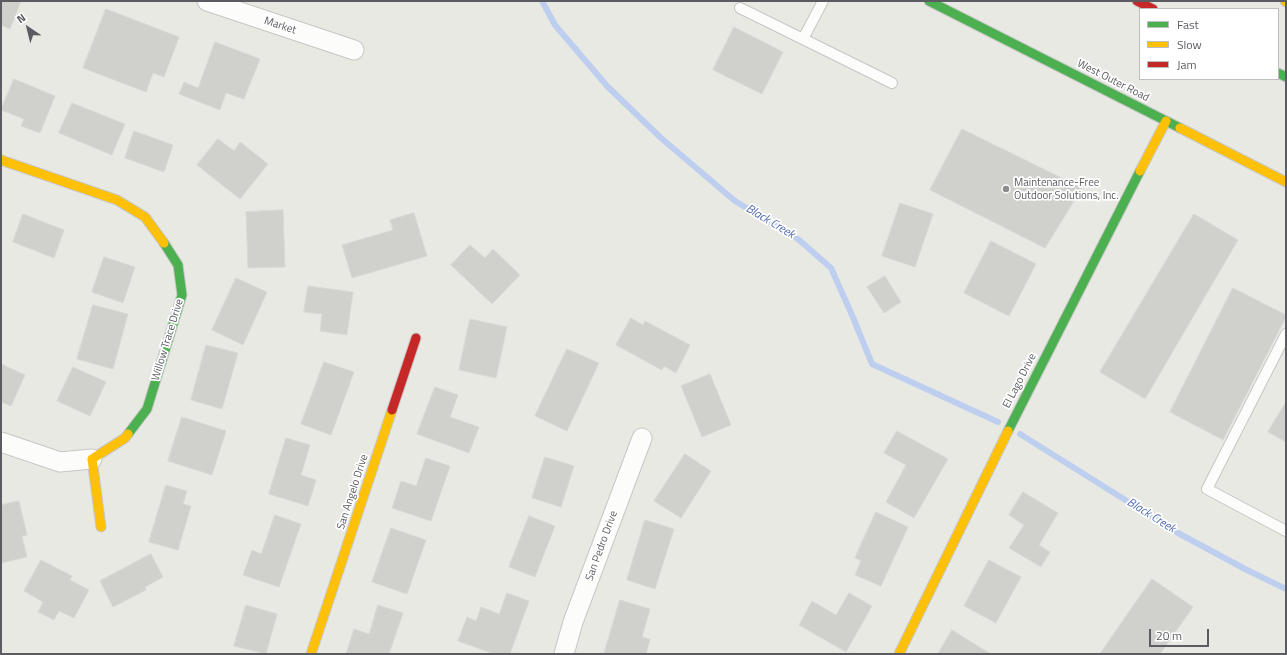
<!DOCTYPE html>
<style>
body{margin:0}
#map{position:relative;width:1287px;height:655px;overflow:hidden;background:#e9e9e4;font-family:"Titillium Web",sans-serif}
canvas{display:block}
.frame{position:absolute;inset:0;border:2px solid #5b5c61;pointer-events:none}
.legend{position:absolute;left:1139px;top:8px;width:140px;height:72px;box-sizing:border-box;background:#fff;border:1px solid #bdbec0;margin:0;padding:5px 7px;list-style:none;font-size:12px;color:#5b5c61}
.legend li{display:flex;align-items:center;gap:8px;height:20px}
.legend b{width:20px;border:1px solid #bdbec0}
.north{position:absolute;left:8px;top:8px;width:40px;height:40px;-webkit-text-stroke:3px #fff;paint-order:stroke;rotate:325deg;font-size:11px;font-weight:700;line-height:16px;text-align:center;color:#5b5c61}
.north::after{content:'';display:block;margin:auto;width:14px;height:18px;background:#5b5c61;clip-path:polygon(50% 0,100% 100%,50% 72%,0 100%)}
.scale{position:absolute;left:1149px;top:629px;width:60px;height:18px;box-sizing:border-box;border:2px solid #5b5c61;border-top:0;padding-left:5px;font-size:12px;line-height:14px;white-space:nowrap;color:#5b5c61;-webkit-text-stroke:3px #fff;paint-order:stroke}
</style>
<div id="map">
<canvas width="1287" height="655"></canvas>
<div class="frame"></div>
<ul class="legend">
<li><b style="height:5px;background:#4caf50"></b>Fast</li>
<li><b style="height:5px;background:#ffc107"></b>Slow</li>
<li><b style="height:5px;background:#c62828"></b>Jam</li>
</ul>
<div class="north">N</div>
<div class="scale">20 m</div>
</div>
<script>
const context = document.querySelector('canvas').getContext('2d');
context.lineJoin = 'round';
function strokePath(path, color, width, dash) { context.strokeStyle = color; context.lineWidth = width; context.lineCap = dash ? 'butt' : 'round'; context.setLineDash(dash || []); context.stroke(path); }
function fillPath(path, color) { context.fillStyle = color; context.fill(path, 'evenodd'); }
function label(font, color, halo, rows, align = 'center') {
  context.font = font + ' "Titillium Web",sans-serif'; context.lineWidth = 3.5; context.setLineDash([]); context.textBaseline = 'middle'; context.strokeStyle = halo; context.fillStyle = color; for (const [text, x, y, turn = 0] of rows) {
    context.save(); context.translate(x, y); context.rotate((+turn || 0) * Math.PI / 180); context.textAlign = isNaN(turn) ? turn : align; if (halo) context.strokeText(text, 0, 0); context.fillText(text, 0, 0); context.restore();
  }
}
const stream = new Path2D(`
 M542 1 555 25 607 86 661 138 735 201 798 239 831 268 852 315 872 364 998 422
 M1020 434 1178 533 1245 569 1286 589`);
const building = new Path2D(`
 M1 1H21L10 29 1 25Z
 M106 9 179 37 164 77 153 73 146 92 83 68Z
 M734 27 783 52 762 94 713 70Z
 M215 42 260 59 244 99 226 93 220 110 179 94 184 82 198 88Z
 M14 79 55 96 40 133 21 126 24 119 1 110Z
 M72 103 125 124 112 155 59 133Z
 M962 129 1082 188 1045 248 930 190Z
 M134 131 173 145 164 172 125 158Z
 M218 139 234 151 240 142 268 164 240 199 197 165Z
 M900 203 933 214 915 267 882 256Z
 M283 210 285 267 248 268 246 212Z
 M414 213 427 256 352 278 342 245 393 230 390 220Z
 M23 214 64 230 54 258 13 242Z
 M1194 214 1238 240 1145 399 1100 372Z
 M991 241 1036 264 1009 316 964 293Z
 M470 245 485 258 493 249 520 275 492 304 451 265Z
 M104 257 135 267 123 303 92 292Z
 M885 276 901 302 884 313 867 287Z
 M236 278 267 292 243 345 212 330Z
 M308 286 353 292 347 335 320 331 322 314 304 312Z
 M1233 288 1286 315V317L1223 440 1170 412Z
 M93 305 128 314 113 369 77 359Z
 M631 318 643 325 645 321 690 345 676 373 664 366 662 370 616 345Z
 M470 319 507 327 496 378 459 370Z
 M206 345 238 353 222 409 191 400Z
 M567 349 599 363 567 431 535 416Z
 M324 362 354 372 331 435 301 424Z
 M1 364 25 375 11 406 1 402Z
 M73 367 106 382 90 416 57 401Z
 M710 374 731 425 702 437 681 386Z
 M435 387 458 395 450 417 479 427 469 453 417 434Z
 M1286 402V442L1268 432Z
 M182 417 226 431 212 475 168 461Z
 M897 431 948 459 914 518 886 502 906 465 884 453Z
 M286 438 310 445 301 475 316 480 308 506 269 494Z
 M685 454 711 471 681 518 654 501Z
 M545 457 574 466 561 507 532 498Z
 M426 458 450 466 431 521 392 508 401 481 416 486Z
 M166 485 187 491 183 504 191 506 178 550 149 542Z
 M1023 492 1058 513 1039 545 1050 552 1041 567 1009 548 1024 525 1009 515Z
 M19 501 27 535 22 536 27 557 1 563V505Z
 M876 512 908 527 881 586 855 575 861 561 855 558Z
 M275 515 301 524 279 587 243 575 252 550 261 554Z
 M529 516 555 526 535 577 509 567Z
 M645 520 674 529 655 589 627 580Z
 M391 528 426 540 407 594 372 582Z
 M151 554 163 577 145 587 146 590 113 607 100 581Z
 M41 560 72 576 70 580 89 590 74 618 59 611 54 620 38 612 43 602 24 591Z
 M989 560 1021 577 996 623 964 606Z
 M1152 579 1193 607 1160 654H1100Z
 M507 593 529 601 510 654H494L458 641 467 617 476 621 481 607 499 614Z
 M849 593 872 606 846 652 799 625 812 601 836 615Z
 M620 600 650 609 642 637 650 639 646 654H604Z
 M246 605 277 614 266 654 234 646Z
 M378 605 403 613 389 654H346L354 629 369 634Z
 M952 630 989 653 988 654H938Z`);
const lane = new Path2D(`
 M823 1 803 39 892 83
 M740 8 803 39
 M1286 334 1207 489 1286 531`);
const street = new Path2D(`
 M207 1 354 50
 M1 442 60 462 92 459
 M564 654 573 622 642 438`);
const fast = new Path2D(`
 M929 1 1180 128
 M1278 73 1286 77
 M1008 431 1140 171
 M128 434 147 409 182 295 178 265 164 243`);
const slow = new Path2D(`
 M1285 1 1286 2
 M1180 128 1286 182
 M1 160 117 200 145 217 164 243
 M1140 171 1166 121
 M101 527 92 459 125 438 128 434
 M311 654 392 410
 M899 654 1008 431`);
const jam = new Path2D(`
 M1137 1 1153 9
 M392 410 416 338`);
const markers = [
 [1006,189,4,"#8d8d8f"]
];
const streetNames = [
 ["Market",280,26,18],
 ["West Outer Road",1113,81,27],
 ["Willow Trace Drive",168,340,-73],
 ["El Lago Drive",1020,381,-63],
 ["San Angelo Drive",353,492,-72],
 ["San Pedro Drive",602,546,-70]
];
const poiNames = [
 ["Maintenance-Free",1014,183],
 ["Outdoor Solutions, Inc.",1014,196]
];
const waterNames = [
 ["Black Creek",770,222,31],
 ["Black Creek",1151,516,32]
];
strokePath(stream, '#bdceee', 6);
fillPath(building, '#d0d0cd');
strokePath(building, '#d8d8d4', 1);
strokePath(lane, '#c6c6c4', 12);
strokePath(street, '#c6c6c4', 21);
strokePath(fast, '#c6c7c6', 11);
strokePath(slow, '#c6c7c6', 11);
strokePath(jam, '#c6c7c6', 11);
strokePath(lane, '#fcfcfb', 10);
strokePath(street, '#fcfcfb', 19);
strokePath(fast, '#4caf50', 9);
strokePath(slow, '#ffc107', 9);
strokePath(jam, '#c62828', 9);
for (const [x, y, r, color] of markers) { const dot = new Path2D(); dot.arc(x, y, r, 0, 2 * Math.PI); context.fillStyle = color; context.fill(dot); strokePath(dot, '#fff', 1.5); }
label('11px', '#5b5c61', '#fff', streetNames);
label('11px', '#5b5c61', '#fff', poiNames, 'left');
label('italic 12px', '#516bb2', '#fff', waterNames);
</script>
